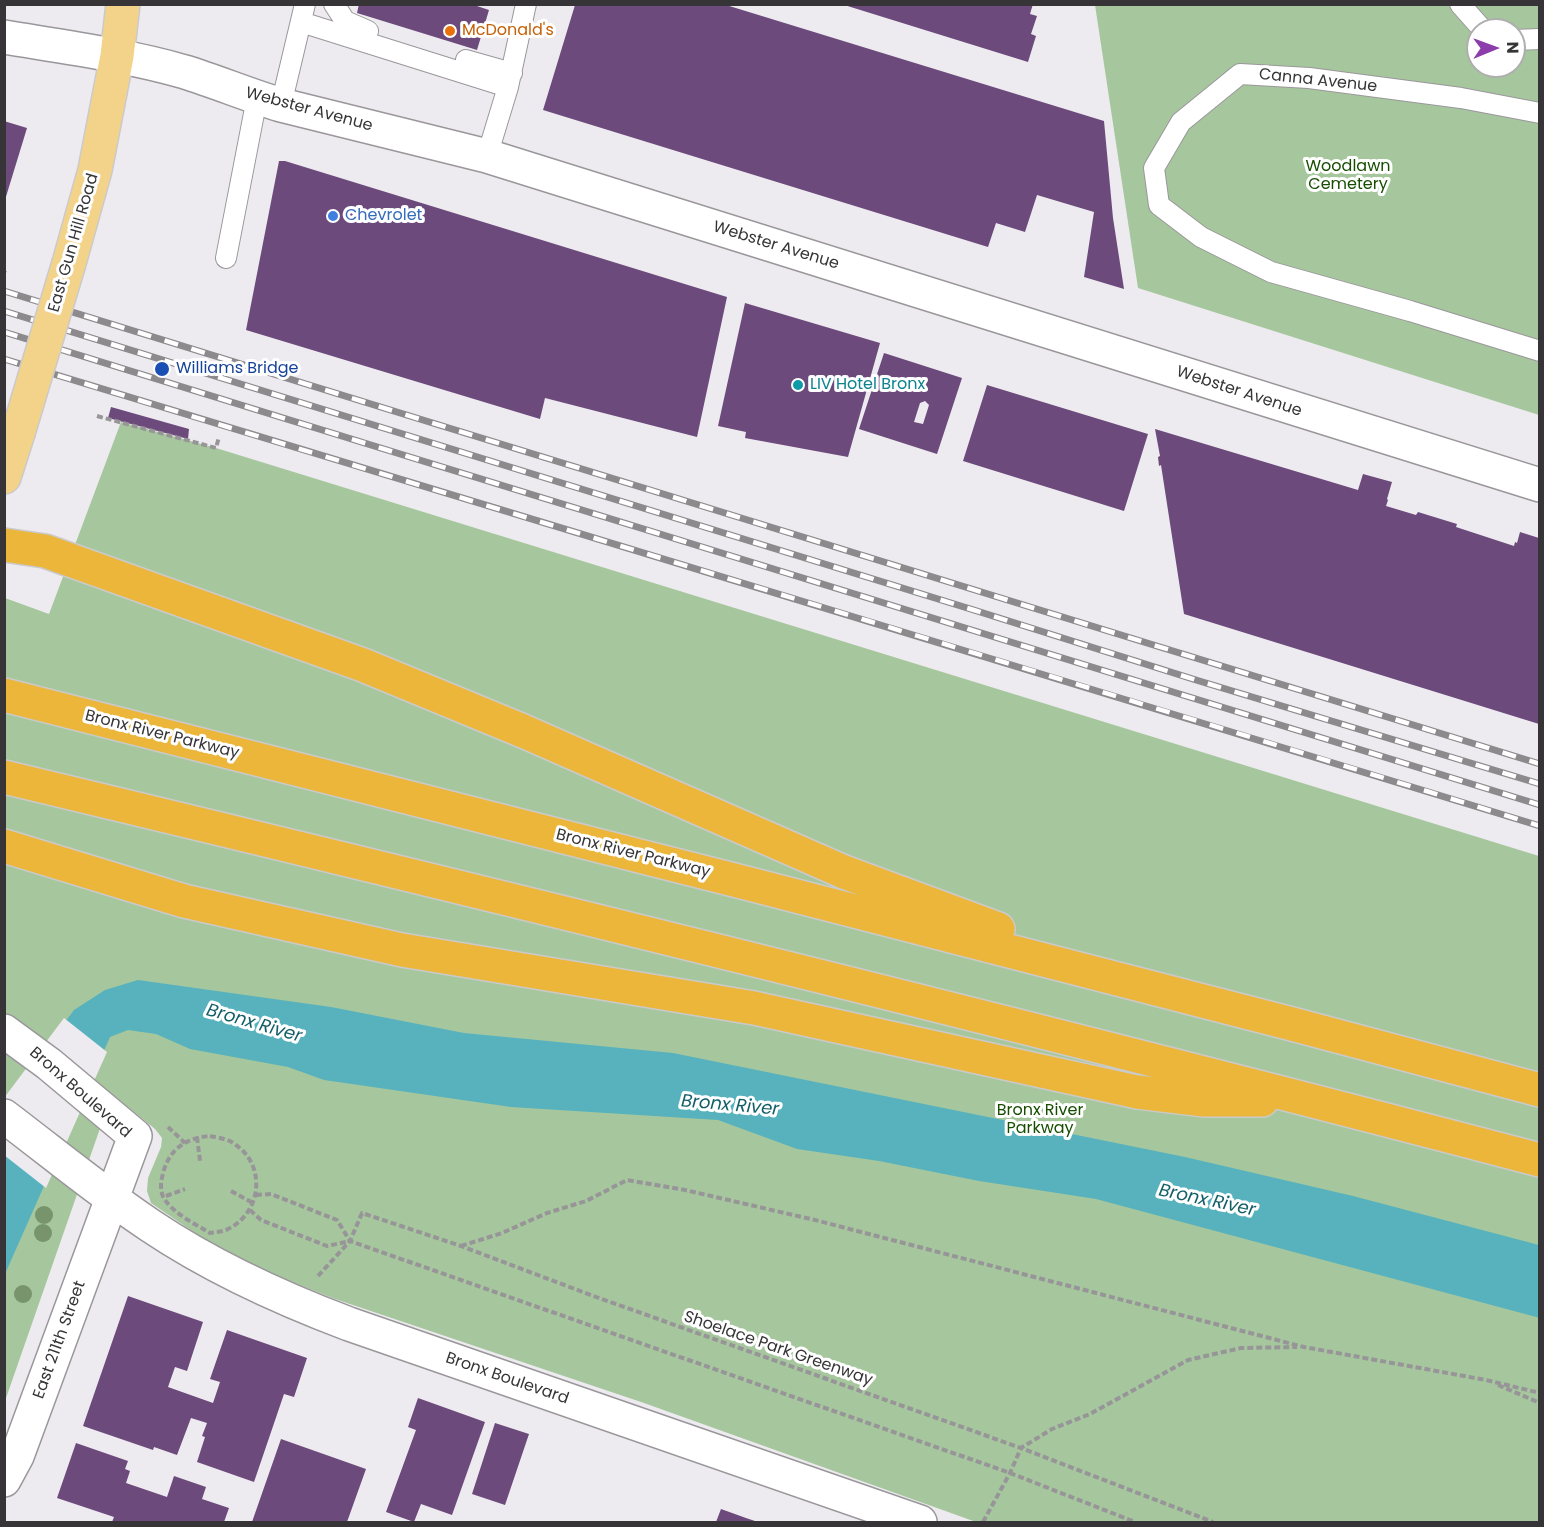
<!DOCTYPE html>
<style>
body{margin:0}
#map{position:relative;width:1544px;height:1527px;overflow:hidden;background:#eeebf0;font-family:Poppins,sans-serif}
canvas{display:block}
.frame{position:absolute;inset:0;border:6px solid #363436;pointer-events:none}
.north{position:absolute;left:1466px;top:18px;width:60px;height:60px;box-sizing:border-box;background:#fff;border:2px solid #afaeaf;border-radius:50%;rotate:89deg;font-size:16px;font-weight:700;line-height:24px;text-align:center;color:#363436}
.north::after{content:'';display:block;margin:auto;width:21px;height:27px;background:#8d3cac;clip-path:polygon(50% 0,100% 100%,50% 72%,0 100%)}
</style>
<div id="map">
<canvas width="1544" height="1527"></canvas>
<div class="frame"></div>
<div class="north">N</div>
</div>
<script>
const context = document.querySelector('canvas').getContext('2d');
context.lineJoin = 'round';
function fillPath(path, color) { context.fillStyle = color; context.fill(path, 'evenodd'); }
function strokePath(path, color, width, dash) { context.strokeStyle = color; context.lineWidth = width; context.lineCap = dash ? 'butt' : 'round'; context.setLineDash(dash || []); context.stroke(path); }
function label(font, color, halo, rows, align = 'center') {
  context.font = font + ' Poppins,sans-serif'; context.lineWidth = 6; context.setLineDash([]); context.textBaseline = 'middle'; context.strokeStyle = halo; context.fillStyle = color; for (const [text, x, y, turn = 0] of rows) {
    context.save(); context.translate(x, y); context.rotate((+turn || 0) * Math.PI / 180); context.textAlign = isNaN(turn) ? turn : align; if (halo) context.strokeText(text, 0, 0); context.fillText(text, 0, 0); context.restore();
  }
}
const green = new Path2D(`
 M1095 5H1539V415L1138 288ZM1478 30H1514V66H1478Z
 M121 422 216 448 1539 856V1522H976L644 1403 335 1299 287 1280 214 1246 151 1203 147 1191 148 1178 161 1147 162 1138 155 1129 112 1094 5 1401V598L49 614Z`);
const water = new Path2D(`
 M138 980 331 1007 464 1033 673 1053 1185 1157 1353 1196 1539 1245 1540 1318 1096 1199 979 1181 879 1161 797 1149 718 1120 511 1107 324 1080 288 1067 190 1049 156 1034 128 1030 110 1037 5 1274V1103L74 1010 105 990Z`);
const pier = new Path2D(`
 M64 1018 107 1052 46 1188 4 1155V1098Z`);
const building = new Path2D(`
 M359 4H471L489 10 477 50 357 13Z
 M841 4H1033L1030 14 1037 16 1031 34 1036 36 1028 62Z
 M575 5H726L1104 121 1113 218 1124 289 1084 277 1094 212 1037 195 1025 232 996 223 988 247 543 110Z
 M4 121 27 128 5 200H4Z
 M279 161H285L727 297 697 437 545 398 540 419 246 330Z
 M745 303 880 343 848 457 745 438 746 432 718 426Z
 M884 353 962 378 937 454 859 429ZM925 401 929 405 923 424 914 422 920 403Z
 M987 385 1148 434 1124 511 963 461Z
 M111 407 189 429 188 439 108 418Z
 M1155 429 1358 490 1363 474 1392 482 1387 499 1388 500 1386 506 1416 515 1418 512 1457 524 1456 527 1514 546 1515 542 1517 543 1520 532 1539 538V724L1184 614 1161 465 1159 466 1158 457 1160 456Z
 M128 1296 203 1322 187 1371 175 1367 168 1387 213 1403 220 1382 210 1379 227 1330 307 1358 294 1397 284 1394 254 1482 197 1462 205 1437 202 1436 207 1423 191 1418 177 1455 154 1447 153 1450 83 1426Z
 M418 1398 485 1422 452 1515 421 1504 414 1522 386 1512 416 1430 408 1427Z
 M495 1423 529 1434 505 1505 472 1494Z
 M281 1439 366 1469 347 1522H252Z
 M76 1443 128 1461 125 1469 130 1471 126 1483 167 1497 174 1476 206 1487 202 1499 229 1508 224 1522H112L114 1517 57 1498Z
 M721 1509 746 1518 758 1522H716Z`);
const path = new Path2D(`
 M4 272 6 273
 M97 416 216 448 219 437
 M168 1127 185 1143
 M210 1136C219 1138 229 1139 236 1145 267 1167 261 1213 228 1229 223 1232 216 1232 210 1233 195 1224 176 1215 165 1200 161 1195 160 1185 162 1178 167 1151 184 1138 210 1136Z
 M197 1137 200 1161
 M231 1191 253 1203
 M256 1195 271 1194 337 1220 350 1241 1010 1473 1135 1522
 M166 1196 185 1189
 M250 1210 261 1220 327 1246 350 1241
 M461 1246 502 1233 547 1213 586 1201 627 1180 685 1190 815 1220 1304 1347 1486 1380 1540 1393
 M318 1276 350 1241 362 1213 461 1246 596 1297 1021 1448 1213 1522
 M1498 1385 1540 1403
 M983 1522 1010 1473 1021 1448 1052 1429 1090 1414 1188 1360 1241 1348 1297 1347`);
const lane = new Path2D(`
 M334 4 345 21 368 31
 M1460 4 1483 30
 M301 22 508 87
 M1514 40 1540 39
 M466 60 512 73
 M281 105 305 4
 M1540 113 1461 98 1309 78 1240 74 1181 122 1154 168 1159 205 1201 237 1271 272 1410 311 1540 351
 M487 156 508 87 526 4
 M226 258 257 98`);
const street = new Path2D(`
 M4 1031 49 1064 135 1136 17 1456 4 1480
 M4 1116C53 1153 101 1193 151 1226 212 1267 280 1298 349 1324L920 1522`);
const secondary = new Path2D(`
 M4 37C65 47 126 55 185 72 217 82 248 95 281 105L487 156 1540 485`);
const primary = new Path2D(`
 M69 263 95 170 117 56 123 4
 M4 477 18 433`);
const highway = new Path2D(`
 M4 545 45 551 363 665 523 731 844 872 998 929
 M4 695 742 882 1292 1024 1540 1090
 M4 777C517 900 1029 1026 1540 1160
 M4 846 184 901 402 950 754 1008 1137 1092 1204 1100H1262`);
const rail = new Path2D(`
 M4 291 1540 764
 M4 311 977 611 1196 680 1540 784
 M4 332 1540 805
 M4 359C516 515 1028 668 1540 826`);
const primaryBridge = new Path2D(`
 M18 433 69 263`);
const trees = [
 [44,1215],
 [43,1233],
 [23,1294]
];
const markers = [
 [450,31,6,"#e8710a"],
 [333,216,6,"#3f7fe0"],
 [162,369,8,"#1a4fb4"],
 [798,385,6,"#0f9aa8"]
];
const foodNames = [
 ["McDonald's",462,31]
];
const streetNames = [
 ["Canna Avenue",1318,81,6],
 ["Webster Avenue",309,110,15],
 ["East Gun Hill Road",74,243,-74],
 ["Webster Avenue",776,246,17],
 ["Webster Avenue",1239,392,18],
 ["Bronx River Parkway",162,735,14],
 ["Bronx River Parkway",633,854,14],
 ["Bronx Boulevard",80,1093,41],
 ["East 211th Street",60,1340,-70],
 ["Shoelace Park Greenway",778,1349,19],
 ["Bronx Boulevard",507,1379,19]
];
const parkNames = [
 ["Woodlawn",1348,167],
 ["Cemetery",1348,185],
 ["Bronx River",1040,1111],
 ["Parkway",1040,1129]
];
const shopNames = [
 ["Chevrolet",345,216]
];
const transitNames = [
 ["Williams Bridge",176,369]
];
const cultureNames = [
 ["LIV Hotel Bronx",810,385]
];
const waterNames = [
 ["Bronx River",254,1024,16],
 ["Bronx River",730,1106,5],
 ["Bronx River",1207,1201,12]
];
fillPath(green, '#a6c79d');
fillPath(water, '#57b2be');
fillPath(pier, '#eeebf0');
fillPath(building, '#6c4a7c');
strokePath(lane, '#9a979b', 22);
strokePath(street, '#9a979b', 36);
strokePath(secondary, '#9a979b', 36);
strokePath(primary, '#cbcacb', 36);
strokePath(highway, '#cbcacb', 36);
strokePath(path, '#979598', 4, [6, 3]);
strokePath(lane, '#fff', 20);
strokePath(street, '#fff', 33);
strokePath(secondary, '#fff', 33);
strokePath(primary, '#f3d389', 33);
strokePath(highway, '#ebb63a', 33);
strokePath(rail, '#8c8a8d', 7);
strokePath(rail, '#fff', 4.5, [14]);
strokePath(primaryBridge, '#cbcacb', 36, []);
strokePath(primaryBridge, '#f3d389', 33);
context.fillStyle = '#77946c';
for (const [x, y] of trees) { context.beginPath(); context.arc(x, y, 9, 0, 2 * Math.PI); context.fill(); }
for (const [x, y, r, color] of markers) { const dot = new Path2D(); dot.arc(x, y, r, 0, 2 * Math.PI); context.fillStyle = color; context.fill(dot); strokePath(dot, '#fff', 2); }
label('16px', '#c56008', '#fff', foodNames, 'left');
label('16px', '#363436', '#fff', streetNames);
label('16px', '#164d00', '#fff', parkNames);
label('16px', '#366cbe', '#fff', shopNames, 'left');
label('16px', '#164399', '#fff', transitNames, 'left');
label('16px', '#0d838f', '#fff', cultureNames, 'left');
label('italic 18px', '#135f68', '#fff', waterNames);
</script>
